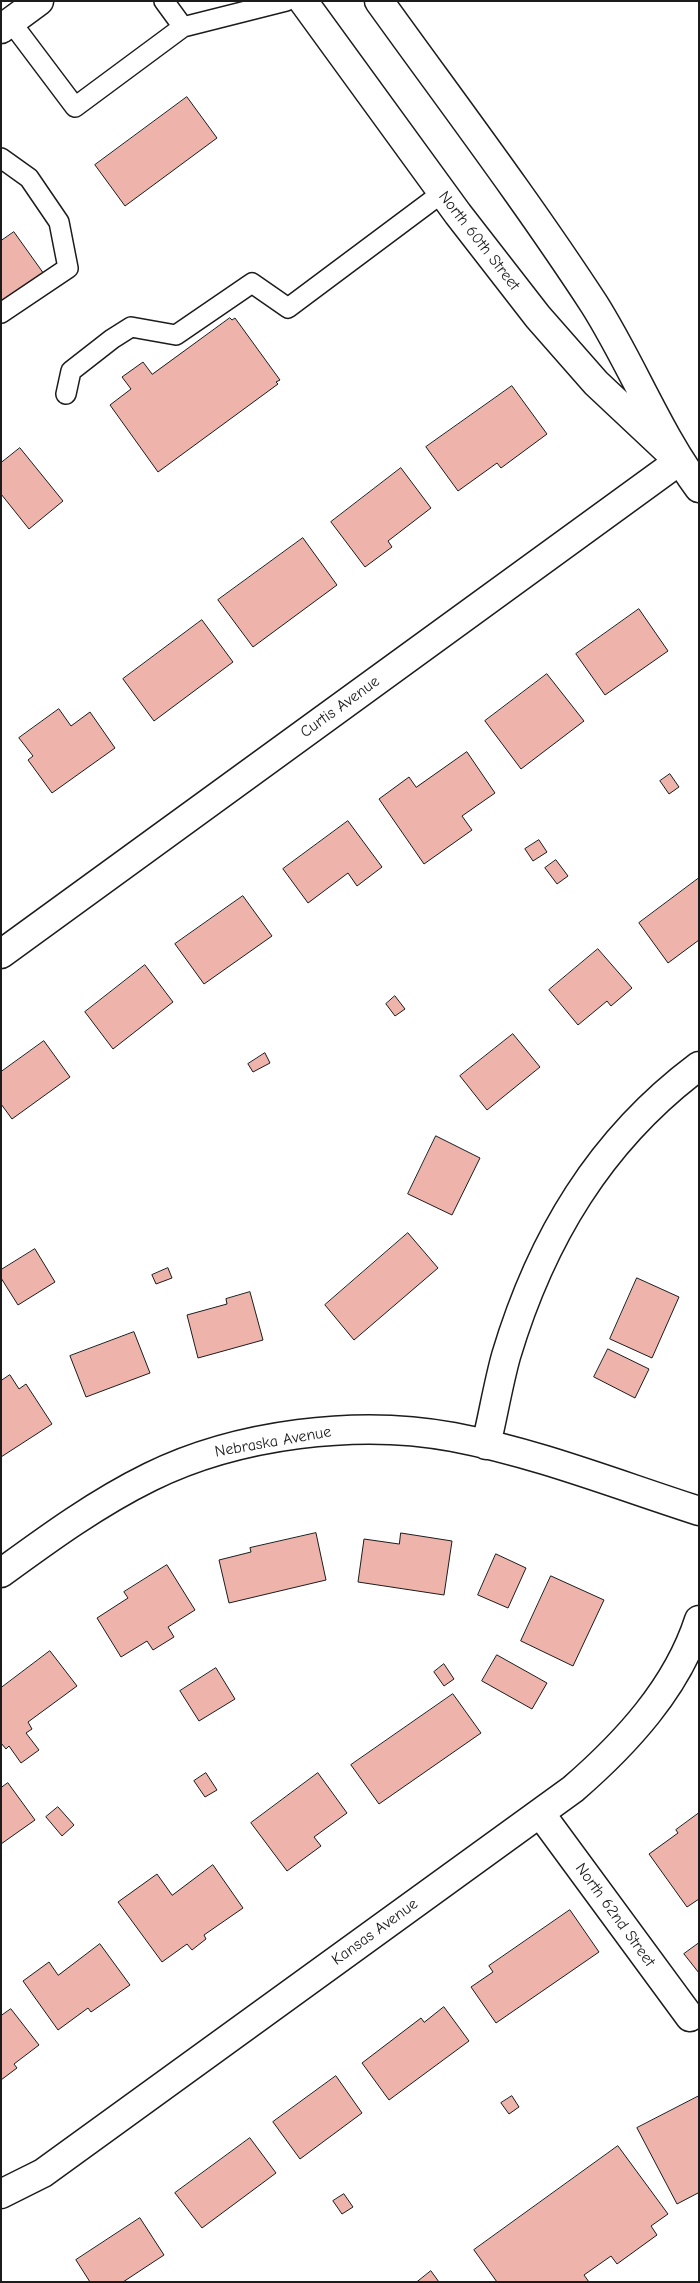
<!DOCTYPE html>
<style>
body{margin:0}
#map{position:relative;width:700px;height:2283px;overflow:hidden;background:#fff;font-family:"Comic Neue",sans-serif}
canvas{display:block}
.frame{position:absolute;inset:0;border:2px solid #1c1c1c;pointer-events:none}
</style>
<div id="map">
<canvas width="700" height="2283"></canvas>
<div class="frame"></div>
</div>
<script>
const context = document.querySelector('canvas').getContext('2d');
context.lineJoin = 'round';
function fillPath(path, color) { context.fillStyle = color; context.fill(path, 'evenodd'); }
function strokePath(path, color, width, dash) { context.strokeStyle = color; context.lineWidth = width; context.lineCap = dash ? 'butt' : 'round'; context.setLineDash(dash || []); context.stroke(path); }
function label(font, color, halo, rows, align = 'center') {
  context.font = font + ' "Comic Neue",sans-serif'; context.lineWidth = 4; context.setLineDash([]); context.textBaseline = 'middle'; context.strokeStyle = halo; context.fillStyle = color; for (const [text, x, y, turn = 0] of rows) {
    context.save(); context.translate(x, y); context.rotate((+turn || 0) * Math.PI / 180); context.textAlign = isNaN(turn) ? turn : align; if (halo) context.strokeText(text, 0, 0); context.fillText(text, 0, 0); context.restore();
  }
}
const building = new Path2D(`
 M187 97 217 138 125 206 95 165Z
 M14 232 44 274 1 305V241Z
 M230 318 232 320 235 318 280 380 276 382 278 384 158 472 110 405 131 389 122 377 143 362 152 374Z
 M512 386 547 434 501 468 497 463 458 491 426 447Z
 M20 448 63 501 29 529 1 494V463Z
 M401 468 431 508 388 541 392 547 365 567 331 522Z
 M303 538 337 585 253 647 218 600Z
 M639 609 668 651 605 695 576 654Z
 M202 620 233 662 154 721 123 679Z
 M547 674 584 721 521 769 485 721Z
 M59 709 71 726 90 712 115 748 52 793 28 760 33 756 19 738Z
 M467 752 495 793 462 816 472 830 424 864 379 799 409 777 416 787Z
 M670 774 679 787 669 794 660 781Z
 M348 821 382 867 357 886 348 873 308 903 283 869Z
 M539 840 547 852 533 861 525 849Z
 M556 860 568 876 557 884 545 868Z
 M699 878V940L668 963 639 923Z
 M243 896 272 936 204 984 175 944Z
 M598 949 632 988 611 1006 607 1001 578 1025 549 990Z
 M145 965 173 1002 113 1049 85 1012Z
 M395 996 405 1009 395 1016 386 1004Z
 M513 1034 540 1067 487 1110 460 1076Z
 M44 1041 70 1077 12 1119 1 1104V1072Z
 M265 1053 270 1063 253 1072 248 1064Z
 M436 1136 480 1158 452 1215 408 1194Z
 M408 1233 438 1268 354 1340 325 1305Z
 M35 1249 55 1282 18 1305 1 1278V1270Z
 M168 1268 172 1278 156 1284 152 1275Z
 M637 1278 679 1297 652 1358 610 1339Z
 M250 1292 263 1340 198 1358 187 1315 227 1304 226 1299Z
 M134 1332 150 1373 86 1397 70 1356Z
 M608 1349 649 1369 635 1398 594 1377Z
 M10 1375 19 1389 26 1384 52 1424 1 1457V1381Z
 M316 1533 326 1580 229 1603 219 1560 251 1552 250 1548Z
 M401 1533 452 1541 444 1595 358 1582 364 1539 399 1544Z
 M496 1554 526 1568 508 1608 478 1595Z
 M167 1565 195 1610 168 1627 174 1637 153 1650 147 1641 121 1657 97 1618 128 1598 124 1592Z
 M551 1576 604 1600 573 1666 521 1641Z
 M50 1651 77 1686 28 1722 32 1729 26 1733 39 1750 21 1763 9 1746 6 1749 1 1743V1688Z
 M497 1655 547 1683 532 1709 482 1681Z
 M444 1664 454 1679 444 1686 434 1672Z
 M216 1668 235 1699 199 1721 180 1691Z
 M453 1694 481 1733 379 1804 351 1765Z
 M206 1773 217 1790 205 1797 194 1781Z
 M318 1773 347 1813 314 1837 321 1846 287 1871 251 1823Z
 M8 1783 35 1820 1 1844V1788Z
 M58 1807 74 1825 62 1836 46 1817Z
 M699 1813V1899L687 1907 649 1854 678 1833 676 1830Z
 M213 1865 243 1908 204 1935 206 1939 192 1950 187 1944 162 1962 118 1902 157 1874 172 1895Z
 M570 1910 599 1952 496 2023 471 1987 493 1972 489 1966Z
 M699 1943V1973L684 1954Z
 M100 1944 130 1985 91 2012 88 2008 58 2030 23 1981 49 1962 58 1975Z
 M444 2007 469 2041 389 2100 362 2063 421 2018 424 2022Z
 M11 2009 39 2045 14 2064 17 2068 1 2080V2016Z
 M336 2076 362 2113 300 2159 273 2122Z
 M512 2096 519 2107 509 2114 501 2103Z
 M699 2096V2194L698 2193 677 2204 637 2128Z
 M250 2138 276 2173 202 2228 175 2193Z
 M618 2146 668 2214 651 2226 657 2235 617 2264 611 2256 584 2275 589 2282H497L474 2250Z
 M344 2194 353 2207 342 2214 333 2201Z
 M140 2218 164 2255 123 2282H90L76 2260Z
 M431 2271 439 2282H417Z`);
const service = new Path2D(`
 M11 22 75 107 183 27 164 1
 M183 27 286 1
 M1 158 29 178 59 222 68 268 1 313
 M66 394 71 371 112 339 131 327 176 335 252 283 288 308 442 193`);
const minor = new Path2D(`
 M1 954 679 461
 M486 1445C493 1416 498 1385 506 1356 541 1239 600 1140 699 1066
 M1 1573C49 1538 97 1503 150 1477 237 1434 358 1419 453 1437 537 1453 618 1485 699 1511
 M540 1813 690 2017
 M1 2194 43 2173 573 1789C626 1743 677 1688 699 1620`);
const secondary = new Path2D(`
 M303 1 458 214 538 317 596 383 679 461
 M379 1C451 101 526 200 594 304 632 364 657 431 699 488`);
const primary = new Path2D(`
 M1 29 39 1`);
const streetNames = [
 ["North 60th Street",479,241,52],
 ["Curtis Avenue",340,707,-36],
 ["Nebraska Avenue",273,1442,-10],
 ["North 62nd Street",615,1915,54],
 ["Kansas Avenue",375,1932,-36]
];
fillPath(building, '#eeb3ab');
strokePath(building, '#1c1c1c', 1);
strokePath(service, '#1c1c1c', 22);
strokePath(minor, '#1c1c1c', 31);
strokePath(secondary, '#1c1c1c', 31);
strokePath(primary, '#1c1c1c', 31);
strokePath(service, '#fff', 19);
strokePath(minor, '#fff', 28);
strokePath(secondary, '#fff', 28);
strokePath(primary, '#fff', 28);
label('16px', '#1c1c1c', '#fff', streetNames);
</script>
